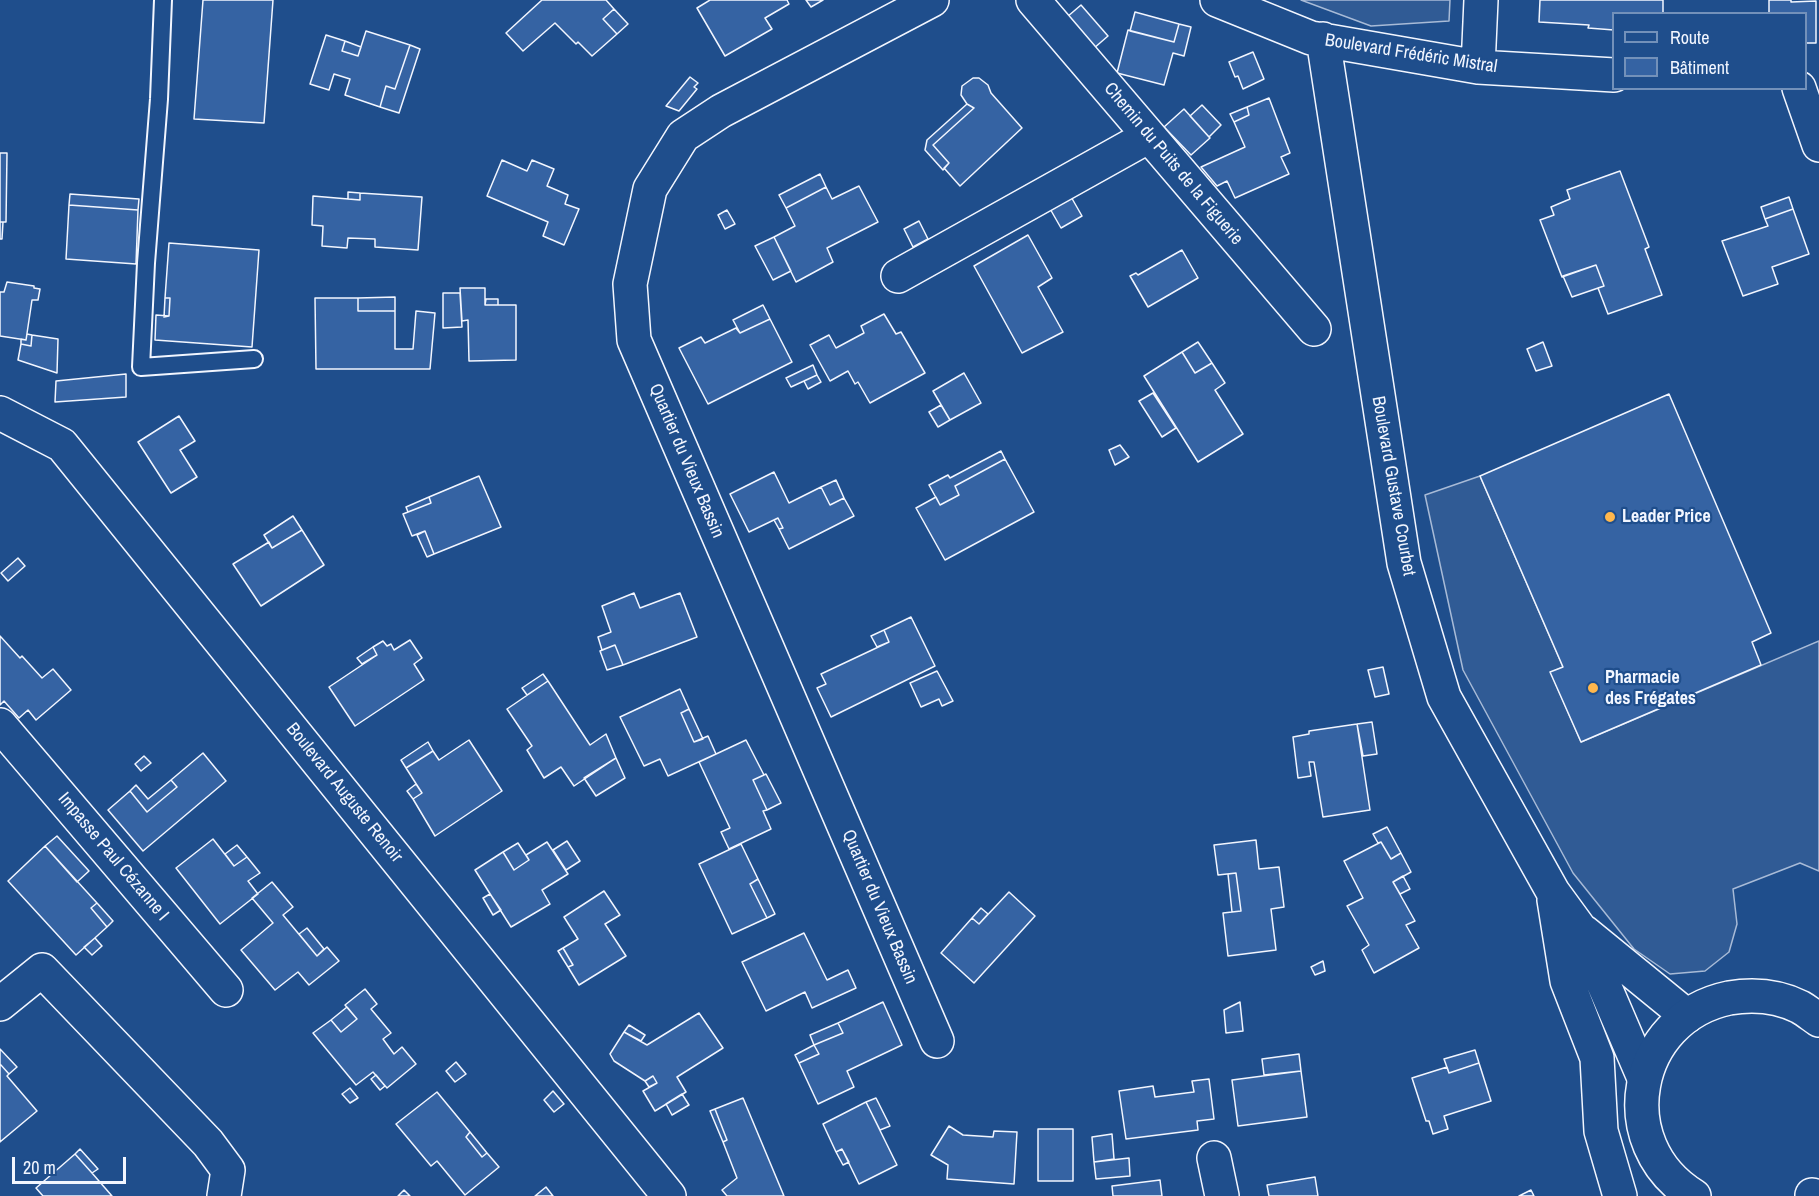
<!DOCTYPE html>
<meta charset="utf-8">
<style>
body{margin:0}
#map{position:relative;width:1819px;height:1196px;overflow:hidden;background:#1f4e8c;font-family:"Archivo Narrow",sans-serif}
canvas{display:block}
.legend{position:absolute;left:1612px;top:12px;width:195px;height:78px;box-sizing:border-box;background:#1f4e8c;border:2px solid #7391ba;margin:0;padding:8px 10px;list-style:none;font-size:18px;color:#f2f6ff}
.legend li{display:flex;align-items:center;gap:12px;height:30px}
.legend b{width:30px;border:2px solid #7391ba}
.scale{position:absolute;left:12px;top:1157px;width:114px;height:27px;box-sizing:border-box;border:3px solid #f2f6ff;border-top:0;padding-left:8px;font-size:18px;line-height:21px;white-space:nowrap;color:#f2f6ff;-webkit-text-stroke:4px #1f4e8c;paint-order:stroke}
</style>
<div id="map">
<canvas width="1819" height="1196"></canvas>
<ul class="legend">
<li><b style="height:8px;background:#1f4e8c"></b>Route</li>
<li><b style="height:16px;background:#3563a3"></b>Bâtiment</li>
</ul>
<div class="scale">20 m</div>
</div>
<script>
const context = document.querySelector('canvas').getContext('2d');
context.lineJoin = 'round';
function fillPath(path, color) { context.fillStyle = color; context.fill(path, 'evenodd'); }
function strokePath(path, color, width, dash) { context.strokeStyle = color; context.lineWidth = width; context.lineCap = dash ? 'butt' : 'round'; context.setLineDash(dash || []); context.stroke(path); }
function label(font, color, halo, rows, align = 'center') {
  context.font = font + ' "Archivo Narrow",sans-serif'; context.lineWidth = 4.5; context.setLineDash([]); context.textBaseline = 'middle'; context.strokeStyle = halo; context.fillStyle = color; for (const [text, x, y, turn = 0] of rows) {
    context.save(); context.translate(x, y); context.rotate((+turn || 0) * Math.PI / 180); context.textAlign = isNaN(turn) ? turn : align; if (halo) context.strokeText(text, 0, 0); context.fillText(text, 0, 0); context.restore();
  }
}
const parking = new Path2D(`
 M1301 0H1450L1449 21 1371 26Z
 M1480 476 1563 667 1551 673 1581 742 1819 641V871L1800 863 1733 889 1737 924 1729 952 1705 971 1670 974 1634 949 1573 873 1463 670 1425 495Z`);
const building = new Path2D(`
 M203 0H273L264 123 194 119Z
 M542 0H606L614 9 603 19 617 34 592 56 578 42 576 44 555 23 523 51 506 33Z
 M710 0H787L789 4 765 18 772 29 725 56 697 8Z
 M806 0H823L811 7Z
 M1540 0H1663V14H1614V30L1588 28 1589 25 1539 22Z
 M1769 0H1791V2L1816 1V43H1806V14H1769Z
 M1081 5 1108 36 1093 49 1067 17Z
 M614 9 628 24 617 34 603 19Z
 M1135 12 1179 24 1174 42 1130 31Z
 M1179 24 1191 27 1184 56 1173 53 1164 85 1117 73 1128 30 1174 42Z
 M366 31 410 45 395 89 386 86 380 107 345 95 350 79 334 74 329 90 310 84 326 35 345 41 342 51 358 56Z
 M345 41 361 47 358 56 342 51Z
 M410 45 420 49 399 113 380 107 386 86 395 89Z
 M1253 52 1264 79 1243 89 1238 76 1235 77 1229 62Z
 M690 77 698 83 694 87 697 89 679 111 666 106Z
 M973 78H979L988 85 991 93 1022 128 960 186 944 168 949 163 933 145 974 108 967 104 961 95 962 86Z
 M1269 98 1290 153 1281 157 1289 174 1235 198 1227 181 1217 186 1201 167 1245 147 1234 122 1249 115 1247 107Z
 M967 104 974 108 933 145 949 163 943 170 925 150 927 140Z
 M1202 105 1221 125 1209 137 1190 116Z
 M1247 107 1249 115 1234 122 1230 114Z
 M1184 109 1210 138 1191 155 1164 127Z
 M0 153H7L6 222H0Z
 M502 160 527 171 532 160 554 169 547 186 568 195 565 204 579 209 564 245 543 236 548 222 487 196Z
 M1620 171 1649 247 1645 249 1662 295 1608 314 1598 288 1604 286 1596 265 1562 277 1540 220 1554 215 1551 207 1570 199 1567 190Z
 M820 174 826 187 786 208 779 195Z
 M859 186 878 222 827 248 833 262 796 282 774 237 795 226 786 208 826 187 832 199Z
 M348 192 360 193V200L348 199Z
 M360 193 422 197 418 250 375 247V239L348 238 347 248 322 246 323 226 312 225 313 196 360 200Z
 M70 194 139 199 138 210 69 205Z
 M1070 195 1082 216 1061 228 1049 207Z
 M1789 197 1793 209 1765 219 1761 207Z
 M69 205 138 210 136 264 66 259Z
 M1793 209 1809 254 1772 267 1778 284 1743 296 1722 241 1768 226 1765 219Z
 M727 210 735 224 725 229 718 215Z
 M919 221 928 239 913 247 904 229Z
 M0 222H3L2 239H0Z
 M1028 235 1052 278 1038 287 1063 332 1022 353 974 266Z
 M774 237 791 271 773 280 755 246Z
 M169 243 259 250 252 347 155 340 156 315 169 316 170 298H165Z
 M1182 250 1198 278 1148 307 1130 276 1136 273 1138 275Z
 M1596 265 1604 286 1572 297 1563 276Z
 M7 282 34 286V288L40 289 38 300H32L26 340 0 336V292H4Z
 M460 288H485V305H516V360L469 361 468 320 462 321Z
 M443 293H460L462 327 443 328Z
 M395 297V311H358V298Z
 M165 298H170L169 316 164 317Z
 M315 298H358V311H395V349H413L416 311 435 313 430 369H316Z
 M486 299H498V305H485Z
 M763 305 770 319 740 333 733 320Z
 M884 314 896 334 901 332 925 373 870 403 858 382 855 384 848 371 830 381 810 345 829 335 836 348 864 333 861 326Z
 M770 319 792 362 708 404 679 348 701 337 705 343 736 328 740 333Z
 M27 334 32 335 31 346 21 344V339L26 340Z
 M32 335 58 339 57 373 18 360 21 344 31 346Z
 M1198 342 1212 363 1195 373 1182 352Z
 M1543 342 1552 366 1536 371 1527 349Z
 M1182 352 1195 373 1212 363 1225 383 1215 390 1243 434 1198 462 1144 376Z
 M813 365 817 375 791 387 786 378Z
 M964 373 981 403 950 420 933 391Z
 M126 374V397L55 402 56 381Z
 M817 375 821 382 808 389 804 381Z
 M1153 393 1176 428 1162 437 1139 401Z
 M1669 394 1771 633 1752 642 1761 665 1581 742 1550 672 1563 667 1480 476Z
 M941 405 950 420 938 427 929 412Z
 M179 416 195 441 180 450 197 477 171 493 138 442Z
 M1120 445 1129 457 1115 465 1109 450Z
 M1001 451 1005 459 955 486 959 495 940 505 929 485 948 475 950 478Z
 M1005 459 1034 512 945 560 916 508 936 497 940 505 959 495 955 486Z
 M774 472 789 503 821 487 830 505 844 498 854 516 789 549 779 529 783 528 778 518 749 532 730 494Z
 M479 476 501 527 434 554 425 531 412 536 403 514 431 503 429 497Z
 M836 480 844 498 830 505 821 487Z
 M429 497 431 503 408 512 406 507Z
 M293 516 302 530 272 548 264 535Z
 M778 518 783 528 779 529 774 520Z
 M302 530 324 565 261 606 233 564 269 542 272 548Z
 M425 531 434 554 427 557 417 535Z
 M18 558 25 566 8 581 1 573Z
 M634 593 640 608 680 593 697 637 623 665 615 645 602 650 598 637 611 632 602 606Z
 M911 617 935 666 831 717 817 688 826 684 821 674 889 642 884 630Z
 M884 630 889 642 877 647 871 636Z
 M0 636 20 658 22 656 42 678 53 669 71 690 36 720 28 710 19 718 4 701 0 705Z
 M410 640 422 658 414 664 424 680 355 726 329 687 377 655 373 647 383 641 387 646 391 644 394 650Z
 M615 645 623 665 607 670 600 651Z
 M373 647 377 655 362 664 357 658Z
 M1383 667 1389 694 1375 697 1368 670Z
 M937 671 953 701 942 706 939 699 921 707 910 683Z
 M543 674 548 681 527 695 522 688Z
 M548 681 590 745 606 734 616 758 574 786 561 767 544 778 527 750 532 746 507 709Z
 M680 689 689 709 681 713 694 742 708 736 716 754 668 776 660 759 644 766 620 717Z
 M689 709 703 739 694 742 681 713Z
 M1372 722 1377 754 1363 756 1357 724Z
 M1357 724 1370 810 1323 817 1314 762H1309L1311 776 1298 778 1293 737 1309 734V731Z
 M469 740 502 791 435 836 413 799 422 793 406 768 433 751 439 760Z
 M746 740 764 775 753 780 767 810 763 811 771 829 729 849 721 832 730 828 699 762Z
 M428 742 433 751 406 768 401 760Z
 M203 753 226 781 143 851 108 810 130 791 147 812 177 787 171 780Z
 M144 756 151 763 141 771 135 764Z
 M616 758 625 778 596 796 584 778Z
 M766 774 781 803 767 810 753 780Z
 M171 780 177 787 147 812 130 791 136 785 148 799Z
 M416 784 422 793 413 799 407 791Z
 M1387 827 1401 853 1391 859 1381 842 1378 843 1373 834Z
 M57 836 89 871 77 882 45 846Z
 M213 839 234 866 247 857 260 873 248 881 258 894 220 924 176 868Z
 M1256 840 1259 869 1279 867 1284 907 1271 909 1276 950 1228 956 1223 913 1241 911 1236 873 1218 875 1214 845Z
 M567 841 580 861 566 870 553 850Z
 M547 842 568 874 542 890 550 904 511 927 475 870 503 852 514 870 529 860 526 855Z
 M1381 842 1391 859 1401 853 1411 872 1393 882 1415 921 1406 925 1419 948 1374 973 1362 950 1369 945 1347 906 1363 898 1344 861Z
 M518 843 529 860 514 870 503 852Z
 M741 844 758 879 750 884 767 918 732 934 699 864Z
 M237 845 247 857 234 866 225 854Z
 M45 846 97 903 91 908 107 927 76 955 8 881Z
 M1236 873 1241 911 1232 912 1228 874Z
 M1403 876 1410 889 1400 894 1393 882Z
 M758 879 775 914 767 918 750 884Z
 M272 882 293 907 283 915 317 956 327 947 339 961 309 985 298 972 275 990 241 950 273 923 252 898Z
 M604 891 620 915 605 924 626 956 579 985 568 967 573 965 563 948 578 939 564 917Z
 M1009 892 1035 916 974 983 941 953 972 918 979 924Z
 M490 894 501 910 493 915 483 898Z
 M97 903 113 921 107 927 91 908Z
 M981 908 988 914 979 924 972 918Z
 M307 928 324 949 317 956 299 934Z
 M804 933 827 980 848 970 856 988 812 1008 805 992 766 1011 742 962Z
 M95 938 102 946 92 955 84 947Z
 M563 948 573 965 568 967 558 951Z
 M1323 961 1325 971 1315 975 1311 967Z
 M365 989 377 1004 371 1009 391 1033 383 1039 394 1054 402 1047 416 1064 387 1088 373 1072 356 1085 313 1033 331 1020 341 1032 357 1019 345 1005Z
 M883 1002 902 1045 847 1071 854 1087 818 1104 799 1063 819 1054 814 1045 843 1033 838 1023Z
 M1240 1002 1243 1031 1226 1033 1224 1010Z
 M347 1007 357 1019 341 1032 331 1020Z
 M699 1013 723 1048 677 1077 686 1092 655 1111 643 1091 657 1083 653 1076 645 1081 614 1061 610 1054 624 1032 647 1045Z
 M838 1023 843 1033 814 1045 810 1035Z
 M629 1025 645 1035 641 1041 624 1032Z
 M814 1045 819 1054 799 1063 795 1055Z
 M0 1049 17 1067 9 1074 0 1064Z
 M1475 1050 1479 1063 1449 1073 1444 1059Z
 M1299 1054 1301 1071 1264 1075 1262 1059Z
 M456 1062 466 1074 455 1082 446 1071Z
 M1479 1063 1491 1101 1444 1116 1448 1129 1433 1134 1429 1121H1426L1412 1078 1447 1067 1449 1073Z
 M0 1064 9 1074 7 1076 37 1111 0 1142Z
 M1301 1071 1307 1117 1238 1126 1232 1080Z
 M376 1075 385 1086 380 1090 371 1079Z
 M653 1076 657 1083 649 1087 645 1081Z
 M1209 1079 1214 1119 1197 1121 1198 1130 1126 1139 1119 1091 1153 1086 1155 1097 1186 1093 1194 1092 1192 1081Z
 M350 1088 358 1098 350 1103 342 1094Z
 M553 1091 564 1104 554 1112 544 1100Z
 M437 1092 470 1132 466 1137 482 1157 487 1153 499 1167 465 1195 437 1161 431 1166 396 1124Z
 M682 1094 689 1105 672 1115 666 1104Z
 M743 1098 784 1196H727L722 1190 737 1178 723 1142 727 1140 715 1109Z
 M876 1098 890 1126 880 1130 866 1102Z
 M866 1102 897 1165 859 1184 842 1149 836 1152 823 1124Z
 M715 1109 727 1140 723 1142 710 1111Z
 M949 1126 963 1135 993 1137 994 1131 1017 1132 1014 1184 947 1179 948 1165 931 1155Z
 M1038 1129H1073V1181H1038Z
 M470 1132 487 1153 482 1157 466 1137Z
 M1112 1134 1114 1159 1094 1162 1092 1137Z
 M80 1149 98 1169 92 1173 75 1154Z
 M842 1149 849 1162 843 1165 836 1152Z
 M75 1154 92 1173 112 1196H43L36 1188Z
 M1129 1158 1130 1176 1096 1179 1094 1162Z
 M1315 1177 1318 1196H1269L1267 1185Z
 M1160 1180 1162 1196H1113L1112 1186Z
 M546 1187 553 1196H535Z
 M404 1190 410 1196H398Z
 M1531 1190 1534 1196H1519Z`);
const lane = new Path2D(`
 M163 0 159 99 146 263 141 367 254 359`);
const street = new Path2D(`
 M932 0 721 111 683 136 650 189 630 284 634 340 937 1041
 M1033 0 1314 329
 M1217 0 1311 38 1478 67 1614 75
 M1323 39 1404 563 1444 697 1553 892 1580 929 1644 1078
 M1478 67 1481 0
 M1799 88 1819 145
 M898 276 1149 136
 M0 413 62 445 669 1196
 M0 725 226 990
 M1554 900 1567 981 1597 1058 1601 1131 1620 1196
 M1584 932 1687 1016
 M0 1004 42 970 208 1143 228 1170 224 1196
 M1214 1158 1222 1196`);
const secondary = new Path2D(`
 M1694 1196C1609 1144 1633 1018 1729 998 1753 994 1778 996 1800 1007 1807 1011 1813 1016 1819 1020`);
const highway = new Path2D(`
 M1812 1195 1816 1196`);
const markers = [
 [1610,517,6,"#ffb74d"],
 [1593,688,6,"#ffb74d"]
];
const streetNames = [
 ["Boulevard Frédéric Mistral",1411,54,9],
 ["Chemin du Puits de la Figuerie",1173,164,50],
 ["Quartier du Vieux Bassin",686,461,67],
 ["Boulevard Gustave Courbet",1393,486,80],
 ["Boulevard Auguste Renoir",344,793,51],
 ["Impasse Paul Cézanne I",113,857,50],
 ["Quartier du Vieux Bassin",879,907,67]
];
const poiNames = [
 ["Leader Price",1622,517],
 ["Pharmacie",1605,678],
 ["des Frégates",1605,699]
];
fillPath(parking, '#305b95');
strokePath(parking, '#a8bbd7', 1.5);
fillPath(building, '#3563a3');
strokePath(building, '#f2f6ff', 1.5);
strokePath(lane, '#f2f6ff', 20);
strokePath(street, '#f2f6ff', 36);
strokePath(secondary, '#f2f6ff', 36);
strokePath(highway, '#f2f6ff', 36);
strokePath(lane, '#1f4e8c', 16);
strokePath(street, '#1f4e8c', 33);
strokePath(secondary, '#1f4e8c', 33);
strokePath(highway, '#1f4e8c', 33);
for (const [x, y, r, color] of markers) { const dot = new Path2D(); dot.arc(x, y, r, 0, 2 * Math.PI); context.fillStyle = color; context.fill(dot); strokePath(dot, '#1f4e8c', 2); }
label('18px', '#f2f6ff', '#1f4e8c', streetNames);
label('bold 18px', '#f2f6ff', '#1f4e8c', poiNames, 'left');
</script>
